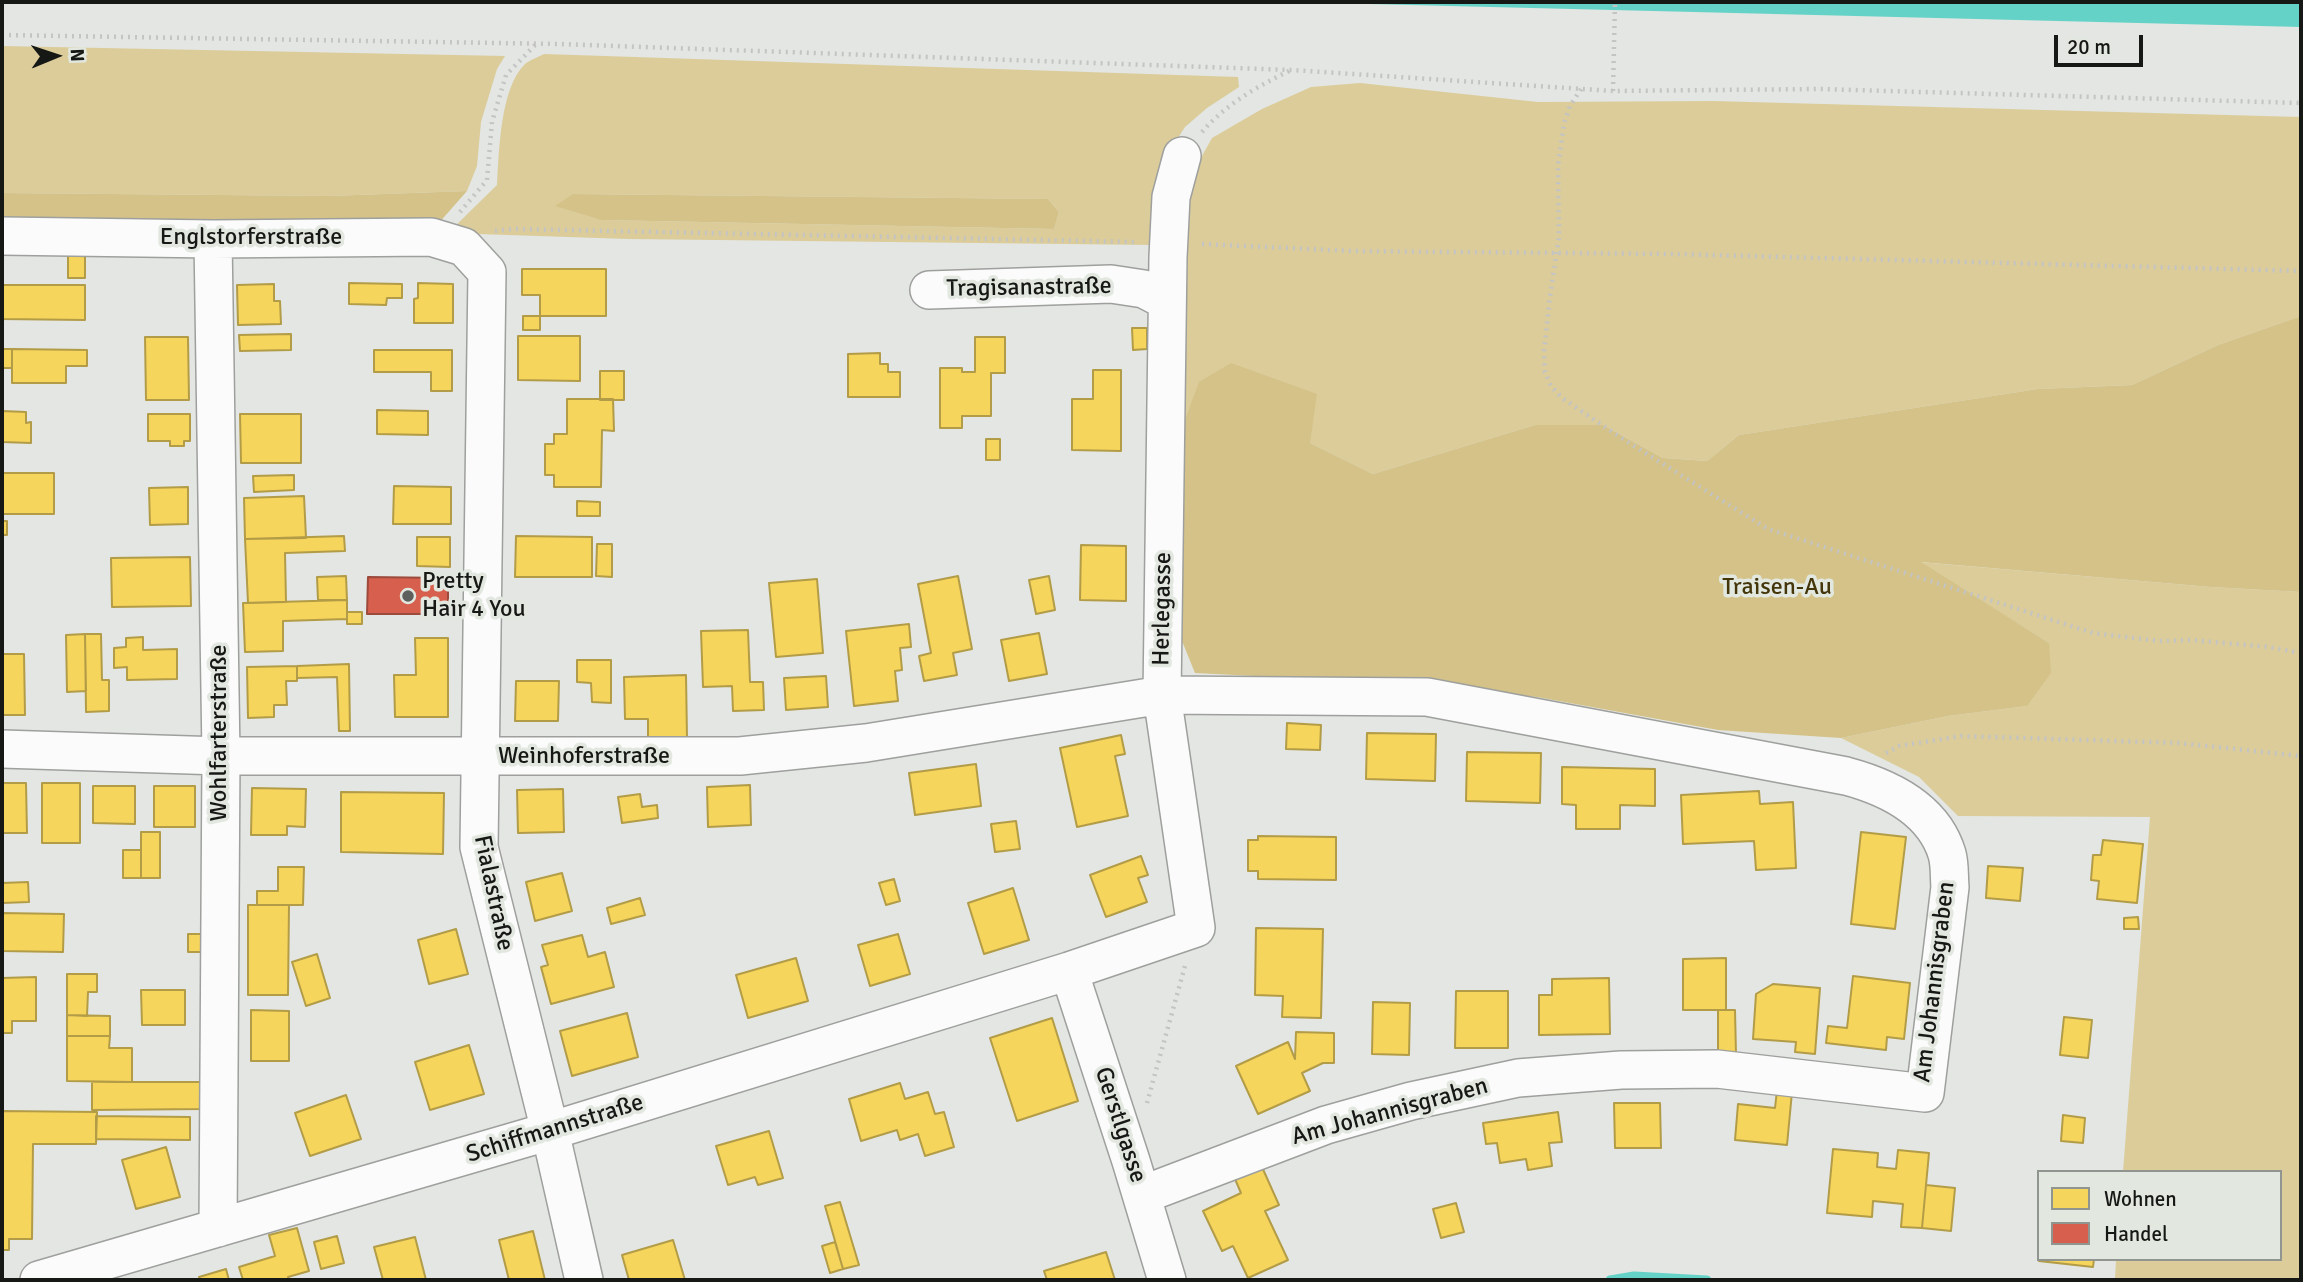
<!DOCTYPE html>
<meta charset="utf-8">
<style>
body{margin:0}
#map{position:relative;width:2303px;height:1282px;overflow:hidden;background:#e3e6e2;font-family:Signika,sans-serif}
canvas{display:block}
.frame{position:absolute;inset:0;border:4px solid #161815;pointer-events:none}
.legend{position:absolute;left:2037px;top:1170px;width:245px;height:91px;box-sizing:border-box;background:#e2e8e0;border:2px solid #90958f;margin:0;padding:9px 12px;list-style:none;font-size:21px;color:#161815}
.legend li{display:flex;align-items:center;gap:14px;height:35px}
.legend b{width:35px;border:2px solid #90958f}
.north{position:absolute;left:21px;top:21px;width:70px;height:70px;-webkit-text-stroke:5px #e2e8e0;paint-order:stroke;rotate:88deg;font-size:19px;font-weight:700;line-height:28px;text-align:center;color:#161815}
.north::after{content:'';display:block;margin:auto;width:24px;height:32px;background:#161815;clip-path:polygon(50% 0,100% 100%,50% 72%,0 100%)}
.scale{position:absolute;left:2054px;top:35px;width:89px;height:32px;box-sizing:border-box;border:4px solid #161815;border-top:0;padding-left:9px;font-size:21px;line-height:24px;white-space:nowrap;color:#161815;-webkit-text-stroke:5px #e2e8e0;paint-order:stroke}
</style>
<div id="map">
<canvas width="2303" height="1282"></canvas>
<div class="frame"></div>
<ul class="legend">
<li><b style="height:19px;background:#f6d55c"></b>Wohnen</li>
<li><b style="height:19px;background:#d6604d"></b>Handel</li>
</ul>
<div class="north">N</div>
<div class="scale">20 m</div>
</div>
<script>
const context = document.querySelector('canvas').getContext('2d');
context.lineJoin = 'round';
function fillPath(path, color) { context.fillStyle = color; context.fill(path, 'evenodd'); }
function strokePath(path, color, width, dash) { context.strokeStyle = color; context.lineWidth = width; context.lineCap = dash ? 'butt' : 'round'; context.setLineDash(dash || []); context.stroke(path); }
function label(font, color, halo, rows, align = 'center') {
  context.font = font + ' Signika,sans-serif'; context.lineWidth = 7; context.setLineDash([]); context.textBaseline = 'middle'; context.strokeStyle = halo; context.fillStyle = color; for (const [text, x, y, turn = 0] of rows) {
    context.save(); context.translate(x, y); context.rotate((+turn || 0) * Math.PI / 180); context.textAlign = isNaN(turn) ? turn : align; if (halo) context.strokeText(text, 0, 0); context.fillText(text, 0, 0); context.restore();
  }
}
const green = new Path2D(`
 M2 46 505 56 497 69 481 122 477 166 467 191 329 196 2 193Z
 M544 54 1238 77 1239 87 1207 108 1185 127 1167 155 1155 245 628 239 448 233 497 185C499 152 500 88 525 64 530 60 538 57 544 54ZM573 194 1048 199 1059 212 1054 229 602 220Z
 M1360 83 1538 102 1713 101 2301 117V316L2218 345 2132 385 2038 389 1739 435 1707 461 1663 458 1603 425H1535L1373 474 1310 443 1175 447 1188 181 1212 138 1262 109 1311 87Z
 M1919 562 2211 587 2301 592V1280H2115L2116 1259H2280V1172H2123L2150 817 1958 816 1919 777 1841 738 1948 716 2027 706 2049 643Z`);
const forest = new Path2D(`
 M467 191 430 233 2 220V193L329 196Z
 M573 194 1048 199 1059 212 1054 229 602 220 555 206Z
 M2301 316V592L2211 587 1921 562 2049 643 2051 673 2027 706 1948 716 1841 738 1718 730 1537 697 1374 682 1195 673 1178 631 1175 447 1199 382 1231 363 1317 394 1310 443 1373 474 1535 425H1603L1663 458 1707 461 1739 435 2038 389 2132 385 2218 345Z`);
const water = new Path2D(`
 M1289 2H2301V27Z`);
const homes = new Path2D(`
 M68 255H85V278H68Z
 M522 269H606V316H540V295H522Z
 M349 283 402 284V298H387L386 305 349 304Z
 M418 283 453 284V323H414V299L418 298Z
 M274 284V301H280L281 324 238 325 237 285Z
 M2 285H85V320L2 319Z
 M523 316H540V330H523Z
 M1132 328H1147V349L1133 350Z
 M291 334V350L240 351 239 335Z
 M518 336H580V381L518 380Z
 M145 337H188L189 400H146Z
 M975 337H1005V373H991V416H962V428H940V368H962V372H975Z
 M2 349H12V368H2Z
 M12 349 87 350V366H66V383H12Z
 M374 350H452V391H431V372H374Z
 M880 353V364H888V372H900V397H848V354Z
 M1093 370H1121V451L1072 450V399H1093Z
 M600 371H624V400H600Z
 M567 399H613L614 431 602 430 601 487H554V475H545V444H554V434H567Z
 M377 410 428 411V435L377 434Z
 M2 411 26 412V423L31 422V443L2 442Z
 M148 414H190V441H184V446H170V441H148Z
 M240 414H301V463H241Z
 M986 439H1000V460H986Z
 M2 473H54V514H2Z
 M294 475V490L254 492 253 476Z
 M394 486 451 487V524H393Z
 M188 487V524L150 525 149 488Z
 M304 496 306 538 245 539 244 498Z
 M577 501 600 502V516H577Z
 M2 521H7V535H2Z
 M344 536 345 551 285 553 286 602 248 603 245 539Z
 M516 536 592 537V577H515Z
 M417 537H450V567L417 566Z
 M597 544H612V577L596 576Z
 M1081 545 1126 546V601L1080 600Z
 M190 557 191 606 112 607 111 558Z
 M346 576 347 600H318L317 577Z
 M958 576 972 649 953 653 957 675 924 681 919 656 931 653 918 584Z
 M1049 576 1055 610 1036 614 1029 580Z
 M817 579 823 653 776 657 769 583Z
 M347 600V619L283 621V651L245 652 243 603Z
 M347 612H362V624H347Z
 M909 624 911 647 900 648 902 670 895 671 898 701 854 706 846 631Z
 M748 630 750 682H763L764 710 733 711 732 686 703 687 701 631Z
 M1039 633 1047 674 1009 681 1001 640Z
 M85 634 86 691 67 692 66 635Z
 M85 634H101L102 680H109V711L86 712Z
 M143 637V650L177 649V679L127 680V667L114 668V648L126 647V638Z
 M415 638H448V717H395L394 675H416Z
 M2 654H24L25 715H2Z
 M577 660H611V703L592 702 591 683 577 682Z
 M349 664 350 731H339L337 677 297 678V666Z
 M297 666V681H286L287 705H274V717L248 718 247 667Z
 M686 675 687 738 648 739V719H625L624 677Z
 M826 676 828 707 786 710 784 678Z
 M516 681H559L558 721H515Z
 M1287 723 1321 725 1320 750 1286 749Z
 M1367 733 1436 734 1435 781 1366 779Z
 M1121 735 1125 754 1115 756 1128 816 1077 827 1060 748Z
 M1467 752 1541 753 1540 803 1466 801Z
 M976 764 981 806 915 815 909 773Z
 M1562 767 1655 769V806L1620 805V829H1576V805L1562 804Z
 M2 783H26L27 833H2Z
 M42 783H80V843H42Z
 M750 785 751 825 708 827 707 787Z
 M93 786H135V824L93 823Z
 M154 786H195V827H154Z
 M252 788 306 789 305 827 287 826V835H251Z
 M563 789 564 832 518 833 517 790Z
 M1759 791 1760 804 1793 802 1796 868 1756 870 1754 841 1683 844 1681 795Z
 M341 792 444 793 443 854 341 852Z
 M640 794 642 807 657 805 658 818 622 823 618 797Z
 M1016 821 1020 849 995 852 991 824Z
 M141 832H160V878H141Z
 M1861 832 1906 837 1895 929 1851 924Z
 M1258 836 1336 837V880L1258 879V871H1248V840H1258Z
 M2103 840 2143 844 2137 903 2097 899 2099 881 2091 880 2093 855H2101Z
 M123 850H141V878H123Z
 M1141 856 1148 875 1138 878 1147 902 1106 917 1090 875Z
 M1988 866 2023 868 2020 901 1986 898Z
 M278 867H304L303 905H257V891H278Z
 M562 873 572 911 535 921 526 882Z
 M894 879 900 901 886 905 879 883Z
 M28 882 29 902 2 903V883Z
 M1013 888 1029 940 984 954 968 903Z
 M640 898 645 915 611 924 607 908Z
 M248 905H289L288 995H248Z
 M2 913 64 914 63 952 2 951Z
 M2138 917 2139 929H2124V918Z
 M1256 928 1323 929 1321 1018 1282 1017 1283 996 1255 995Z
 M456 929 468 974 429 984 418 940Z
 M188 934H202V952H188Z
 M898 934 910 974 870 986 858 945Z
 M582 935 588 957 605 952 614 987 551 1004 541 967 548 965 542 945Z
 M317 954 330 998 306 1006 292 962Z
 M796 958 808 1001 748 1018 736 975Z
 M1726 958V1010H1683V959Z
 M67 974H97V992H88L87 1016 67 1015Z
 M1853 976 1910 983 1904 1039 1887 1037 1886 1050 1826 1043 1828 1026 1847 1028Z
 M36 977V1021H12V1033H2V978Z
 M1609 978 1610 1034 1539 1035V995H1552V979Z
 M1773 984 1820 988 1815 1054 1795 1052 1796 1042 1753 1039 1756 994Z
 M141 990H185V1025H142Z
 M1456 991H1508V1048H1455Z
 M1373 1002 1410 1003 1409 1055 1372 1054Z
 M251 1010 289 1011V1061H251Z
 M1718 1010H1735L1736 1055 1718 1054Z
 M627 1013 638 1057 572 1076 560 1031Z
 M67 1015 110 1016V1036H67Z
 M2064 1017 2092 1020 2088 1058 2060 1055Z
 M1052 1018 1078 1101 1017 1121 990 1038Z
 M1296 1032 1334 1033V1063H1323L1302 1073 1310 1091 1258 1114 1236 1066 1288 1042 1295 1059Z
 M67 1036H110L109 1048H132V1082L67 1081Z
 M469 1045 484 1094 430 1110 415 1062Z
 M92 1082H202V1109L92 1110Z
 M900 1083 905 1099 928 1092 935 1114 944 1112 954 1147 925 1156 918 1134 900 1140 897 1130 861 1141 849 1099Z
 M1777 1090 1792 1092 1787 1145 1735 1140 1738 1104 1775 1108Z
 M346 1095 361 1139 310 1156 295 1113Z
 M1614 1103H1660L1661 1148H1615Z
 M2 1111 97 1112 96 1144H33L32 1239H9V1250H2Z
 M1558 1112 1562 1142 1549 1143 1552 1166 1528 1170 1526 1159 1500 1163 1497 1143 1486 1144 1483 1123Z
 M2063 1115 2085 1118 2083 1143 2061 1141Z
 M96 1116 190 1117V1140L96 1139Z
 M769 1131 783 1178 758 1185 755 1177 728 1185 716 1146Z
 M166 1147 180 1197 136 1209 122 1160Z
 M1833 1149 1878 1153 1877 1167 1896 1169 1898 1150 1929 1153 1922 1228 1901 1227 1903 1204 1873 1201 1872 1217 1827 1213Z
 M1262 1167 1279 1205 1265 1211 1288 1260 1248 1278 1233 1246 1222 1251 1203 1211 1241 1193 1235 1179Z
 M1926 1185 1955 1188 1951 1231 1922 1228Z
 M840 1202 859 1265 843 1269 825 1206Z
 M1456 1203 1464 1232 1441 1238 1433 1209Z
 M297 1228 309 1271 288 1277 289 1280H243L239 1267 275 1256 269 1235Z
 M533 1231 545 1280H509L499 1240Z
 M337 1236 344 1263 321 1269 314 1242Z
 M415 1237 426 1280H383L374 1247Z
 M673 1240 685 1280H629L622 1255Z
 M835 1242 843 1269 830 1273 822 1246Z
 M1106 1252 1115 1280H1047L1044 1271Z
 M2039 1259H2094L2093 1267 2039 1261Z
 M226 1269 229 1280H200L199 1277Z`);
const shops = new Path2D(`
 M368 577 448 578V614H367Z`);
const stream = new Path2D(`
 M1610 1280 1634 1276 1707 1280`);
const path = new Path2D(`
 M2 35 559 44 1292 70 1613 91 1819 89 2301 103
 M1581 89 1570 106 1564 123 1558 166 1559 237 1550 296 1544 352 1545 372 1551 386 1562 398 1626 441 1768 529 2093 633 2159 641 2191 640 2269 647 2301 653
 M1613 91 1615 2
 M1202 132C1226 104 1258 86 1291 70
 M460 212 487 180 492 122 506 75 535 45
 M495 231 513 229 1137 242
 M1202 244 1351 251 1673 254 2301 271
 M1886 753 1899 746 1961 736 2178 743 2301 756
 M1147 1103 1185 966`);
const minor = new Path2D(`
 M2 236 213 239 431 237 464 247 487 272 479 847 550 1131 584 1280
 M213 239 221 756 218 1228
 M929 290 1111 284 1144 289 1167 301
 M2 749 221 756H740L866 743 1162 695 1427 697 1846 776C1887 787 1933 808 1947 854 1950 864 1949 876 1950 887L1925 1093 1717 1069 1621 1070 1518 1078 1411 1101 1326 1125 1142 1195
 M1069 971 1131 1161 1167 1280
 M39 1280 550 1131 1069 971 1196 928 1162 695 1168 257 1171 197 1182 156`);
const markers = [
 [408,596,7,"#5e605d"]
];
const streetNames = [
 ["Englstorferstraße",251,238],
 ["Tragisanastraße",1029,288,-1],
 ["Herlegasse",1163,609,-89],
 ["Wohlfarterstraße",220,733,-90],
 ["Weinhoferstraße",584,757],
 ["Fialastraße",493,893,78],
 ["Am Johannisgraben",1935,982,-83],
 ["Am Johannisgraben",1390,1112,-15],
 ["Gerstlgasse",1120,1125,72],
 ["Schiffmannstraße",555,1129,-17]
];
const poiNames = [
 ["Pretty",422,582],
 ["Hair 4 You",422,610]
];
const parkNames = [
 ["Traisen-Au",1777,588]
];
fillPath(green, '#dbcc9a');
fillPath(forest, '#d4c288');
fillPath(water, '#65d2c7');
fillPath(homes, '#f6d55c');
strokePath(homes, '#b39c47', 2);
fillPath(shops, '#d6604d');
strokePath(shops, '#9c4a3c', 2);
strokePath(stream, '#65d2c7', 9);
strokePath(minor, '#9ea09d', 40);
strokePath(path, '#c3c4c3', 4.5, [2, 5]);
strokePath(minor, '#fbfbfb', 37);
for (const [x, y, r, color] of markers) { const dot = new Path2D(); dot.arc(x, y, r, 0, 2 * Math.PI); context.fillStyle = color; context.fill(dot); strokePath(dot, '#e2e8e0', 2.5); }
label('24px', '#161815', '#e2e8e0', streetNames);
label('24px', '#161815', '#e2e8e0', poiNames, 'left');
label('24px', '#44360a', '#e2e8e0', parkNames);
</script>
